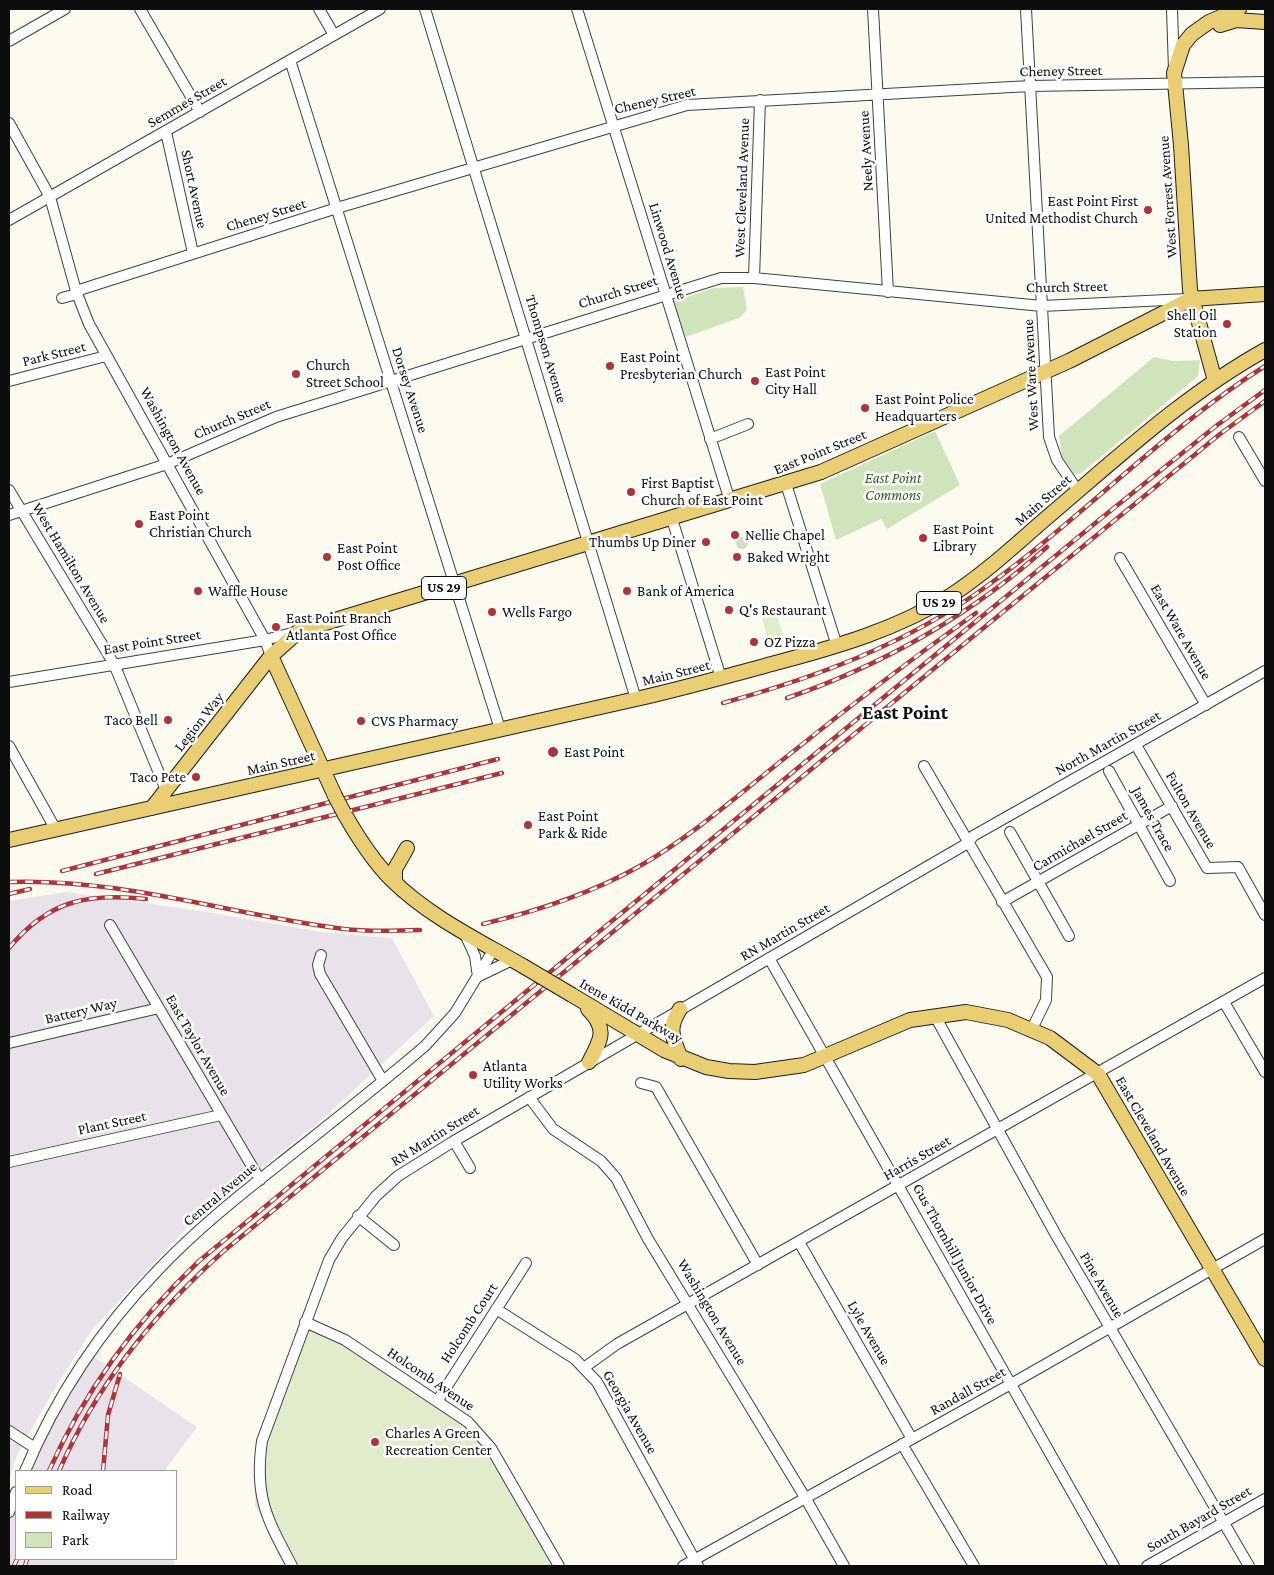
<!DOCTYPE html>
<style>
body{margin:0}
#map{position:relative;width:1274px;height:1575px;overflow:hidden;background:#fdfbef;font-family:"Crimson Pro",serif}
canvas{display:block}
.frame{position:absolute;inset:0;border:10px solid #0d0d0d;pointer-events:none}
.legend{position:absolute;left:15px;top:1470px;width:162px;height:90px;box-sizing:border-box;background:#fff;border:1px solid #9e9e9e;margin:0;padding:6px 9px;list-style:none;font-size:15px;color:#0d0d0d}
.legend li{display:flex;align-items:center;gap:10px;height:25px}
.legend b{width:25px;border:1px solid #9e9e9e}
</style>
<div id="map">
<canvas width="1274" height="1575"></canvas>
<div class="frame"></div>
<ul class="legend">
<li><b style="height:6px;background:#e9ce73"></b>Road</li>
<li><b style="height:6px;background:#ad3539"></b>Railway</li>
<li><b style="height:14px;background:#d0e4bc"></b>Park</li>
</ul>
</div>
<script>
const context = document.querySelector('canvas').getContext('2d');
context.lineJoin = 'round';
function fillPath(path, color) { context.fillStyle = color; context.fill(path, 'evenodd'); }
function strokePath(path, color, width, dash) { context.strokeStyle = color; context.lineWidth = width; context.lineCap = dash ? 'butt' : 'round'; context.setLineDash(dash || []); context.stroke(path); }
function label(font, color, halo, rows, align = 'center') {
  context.font = font + ' "Crimson Pro",serif'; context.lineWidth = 5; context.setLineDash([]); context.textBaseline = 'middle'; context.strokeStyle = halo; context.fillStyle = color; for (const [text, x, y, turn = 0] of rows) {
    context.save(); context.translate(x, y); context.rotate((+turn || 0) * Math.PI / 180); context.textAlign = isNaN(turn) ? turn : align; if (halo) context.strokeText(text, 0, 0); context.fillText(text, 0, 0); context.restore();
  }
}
const industrial = new Path2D(`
 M66 892 194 910 322 932 392 938 434 1016 317 1124 194 1220 91 1331 51 1395 17 1455 9 1480V901Z
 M90 1354 197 1427 164 1471H20L26 1456Z
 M16 1481V1559H173L175 1566H9V1502Z`);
const green = new Path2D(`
 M743 287 747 310 739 318 686 337 678 324 672 302 714 288Z
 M1154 357 1173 361 1200 360 1198 376 1080 474H1074L1062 457 1059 436Z
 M935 431 960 485 887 529 881 519 836 540 820 484Z`);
const cemetery = new Path2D(`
 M736 543a6 6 0 1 1 12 0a6 6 0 1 1-12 0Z`);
const pitch = new Path2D(`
 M777 615 786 645 771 649 762 619Z
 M304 1318 377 1363 427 1387 491 1438 558 1566H290L255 1506 256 1446Z`);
const minor = new Path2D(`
 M140 9 200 112
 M319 9 334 35
 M425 9 636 699
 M577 9 730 501
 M873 9 888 292
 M1026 9 1049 437 1057 460 1078 491
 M1172 9 1174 70
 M9 41 65 9
 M290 60 500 729
 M9 123 50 197 76 291 89 324 265 640 271 656
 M166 132 193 253
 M9 220 380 9
 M754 278 760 100
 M76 291 337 208 687 105 1030 86 1265 82
 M62 298 77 294
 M9 381 106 356
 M1239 437 1265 481
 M710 439 748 424
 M786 484 837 646
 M9 490 114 664 166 790
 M9 515 167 464 276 417 721 278H754L1042 306 1187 299
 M672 519 721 678
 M1120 558 1206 705
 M9 682 265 640 296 632
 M1136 745 1207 868 1238 867 1265 915
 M9 746 56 830
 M924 766 1047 977 1046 1000 1032 1029
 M1109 771 1170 881
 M1010 832 1069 936
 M1002 902 1172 806
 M110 925 260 1180
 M464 932 475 956 478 977
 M321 955 318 965 320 974 383 1081
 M769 958 1114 1566
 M481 975 512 960
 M1224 1002 1265 1072
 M935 1016 1056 1235 1249 1566
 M9 1043 159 1008
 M641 1083 656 1087 758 1265
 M529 1097 553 1129 601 1161 616 1178 648 1239 806 1499 844 1566
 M454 1141 470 1168
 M9 1162 221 1115
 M358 1216 394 1245
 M799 1242 912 1439
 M496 1309 575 1359 597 1382 698 1566
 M305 1322 345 1340 468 1422 491 1448 559 1566
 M585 1367 617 1344 1265 978
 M438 1400 526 1263
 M9 1431 35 1448
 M902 1444 974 1566
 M25 1471C56 1397 102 1328 158 1270 195 1231 236 1198 278 1165 327 1126 377 1087 425 1046L455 1013 494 949
 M9 1512 16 1492
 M292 1566C267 1519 254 1497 262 1441L329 1260 342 1238 376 1196 398 1176 454 1141 968 843 973 836 1265 671
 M683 1566 1011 1384 1265 1239
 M1147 1566 1265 1499`);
const major = new Path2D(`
 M1220 25 1236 20 1265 22
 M1215 381 1190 290 1181 145 1174 73 1183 45 1192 34 1209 22 1239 9
 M271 656 335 796
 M152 808 271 656 299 631 821 472 1069 361 1191 299 1265 294
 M344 813C357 836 372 860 391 879 428 916 478 940 523 966
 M9 840 636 699C684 688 731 675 779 662 839 646 897 629 950 596 984 574 1014 546 1044 520 1115 460 1184 395 1265 350
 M395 883V869L407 848
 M572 995 664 1050 706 1067 729 1071 755 1072 804 1065 910 1020 966 1012 1008 1020 1050 1038 1098 1074 1265 1359
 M588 1009C608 1029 601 1040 589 1062
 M680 1009C667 1030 673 1037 681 1059`);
const rail = new Path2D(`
 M787 698C883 665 972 614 1047 547
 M723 703C817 677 907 644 987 586 1083 517 1164 430 1265 366
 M62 871 498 759
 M96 874 502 773
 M9 882C123 878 231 915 344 929 369 932 395 931 420 930
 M9 894 30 889
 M483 924C537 911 590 894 638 867 693 836 740 793 790 754 851 705 913 658 976 613
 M9 948C49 900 87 893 146 899
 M49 1471C84 1392 136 1321 199 1261L1099 520 1216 426 1265 390
 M59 1471C96 1386 156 1311 225 1250L1220 434 1265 401
 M103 1471 108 1415 120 1374
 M14 1566 17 1559
 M25 1566 27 1559`);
const majorBridge = new Path2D(`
 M335 796 344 813
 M523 966 572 995`);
const markers = [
 [1148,210,5,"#ad3539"],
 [1227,324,5,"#ad3539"],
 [610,366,5,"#ad3539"],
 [296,374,5,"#ad3539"],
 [755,381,5,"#ad3539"],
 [865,408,5,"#ad3539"],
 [631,492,5,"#ad3539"],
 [139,524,5,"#ad3539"],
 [735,535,5,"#ad3539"],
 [923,538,5,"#ad3539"],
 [706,542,5,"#ad3539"],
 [327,557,5,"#ad3539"],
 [737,557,5,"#ad3539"],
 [198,591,5,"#ad3539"],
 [627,591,5,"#ad3539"],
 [729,610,5,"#ad3539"],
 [492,612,5,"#ad3539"],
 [276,627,5,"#ad3539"],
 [754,642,5,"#ad3539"],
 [168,720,5,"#ad3539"],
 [361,721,5,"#ad3539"],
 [553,752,6,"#ad3539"],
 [196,777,5,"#ad3539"],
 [528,825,5,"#ad3539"],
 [473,1075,5,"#ad3539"],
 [375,1442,5,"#ad3539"]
];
const shields = [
 [444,588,45],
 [939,603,45]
];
const shieldNames = [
 ["US 29",444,588],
 ["US 29",939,603]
];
const streetNames = [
 ["Cheney Street",1061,71,-1],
 ["Cheney Street",655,100,-13],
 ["Semmes Street",187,102,-30],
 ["Neely Avenue",866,151,-93],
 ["West Cleveland Avenue",742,188,-88],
 ["Short Avenue",194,189,78],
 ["West Forrest Avenue",1168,197,-94],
 ["Cheney Street",266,215,-17],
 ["Linwood Avenue",668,251,73],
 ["Church Street",1067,287,-1],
 ["Church Street",618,292,-17],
 ["Thompson Avenue",546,349,73],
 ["Park Street",54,354,-14],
 ["West Ware Avenue",1031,375,-93],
 ["Dorsey Avenue",410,390,72],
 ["Church Street",232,419,-23],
 ["Washington Avenue",173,441,61],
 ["East Point Street",820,452,-22],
 ["Main Street",1043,500,-41],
 ["West Hamilton Avenue",71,563,59],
 ["East Ware Avenue",1181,632,60],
 ["East Point Street",152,642,-9],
 ["Main Street",676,673,-14],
 ["Legion Way",199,722,-52],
 ["North Martin Street",1108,743,-29],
 ["Main Street",281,763,-13],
 ["Fulton Avenue",1191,810,60],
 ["James Trace",1153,819,61],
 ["Carmichael Street",1080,841,-30],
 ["RN Martin Street",785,932,-30],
 ["Battery Way",81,1011,-13],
 ["Irene Kidd Parkway",631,1011,30],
 ["East Taylor Avenue",198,1045,60],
 ["Plant Street",112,1123,-12],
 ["RN Martin Street",435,1136,-32],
 ["East Cleveland Avenue",1153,1136,60],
 ["Harris Street",917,1158,-30],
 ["Central Avenue",220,1194,-40],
 ["Gus Thornhill Junior Drive",955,1254,61],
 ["Pine Avenue",1102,1285,60],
 ["Washington Avenue",712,1312,59],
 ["Holcomb Court",469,1323,-57],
 ["Lyle Avenue",869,1333,60],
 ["Holcomb Avenue",431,1379,34],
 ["Randall Street",968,1391,-29],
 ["Georgia Avenue",630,1412,60],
 ["South Bayard Street",1199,1519,-30]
];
const poiNames = [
 ["East Point First",1138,201,"right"],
 ["United Methodist Church",1138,218,"right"],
 ["Shell Oil",1217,315,"right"],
 ["Station",1217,332,"right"],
 ["East Point",620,357],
 ["Presbyterian Church",620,374],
 ["Church",306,365],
 ["Street School",306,382],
 ["East Point",765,372],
 ["City Hall",765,389],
 ["East Point Police",875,399],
 ["Headquarters",875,416],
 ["First Baptist",641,483],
 ["Church of East Point",641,500],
 ["East Point",149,515],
 ["Christian Church",149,532],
 ["East Point",933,529],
 ["Library",933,546],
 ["Nellie Chapel",745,535],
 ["Thumbs Up Diner",696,542,"right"],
 ["East Point",337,548],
 ["Post Office",337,565],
 ["Baked Wright",747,557],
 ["Waffle House",208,591],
 ["Bank of America",637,591],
 ["Q's Restaurant",739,610],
 ["Wells Fargo",502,612],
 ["East Point Branch",286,618],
 ["Atlanta Post Office",286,635],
 ["OZ Pizza",764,642],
 ["Taco Bell",158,720,"right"],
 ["CVS Pharmacy",371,721],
 ["East Point",564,752],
 ["Taco Pete",186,777,"right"],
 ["East Point",538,816],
 ["Park & Ride",538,833],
 ["Atlanta",483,1066],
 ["Utility Works",483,1083],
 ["Charles A Green",385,1433],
 ["Recreation Center",385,1450]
];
const parkNames = [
 ["East Point",893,478],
 ["Commons",893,495]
];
const districtNames = [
 ["East Point",905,713]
];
fillPath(industrial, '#eae2eb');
fillPath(green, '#d0e4bc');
fillPath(cemetery, '#d4ddc2');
fillPath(pitch, '#e1eccd');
strokePath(minor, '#404040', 12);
strokePath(major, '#1e1e1e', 16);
strokePath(minor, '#fff', 10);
strokePath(major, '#e9ce73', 14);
strokePath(rail, '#ad3539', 4.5);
strokePath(rail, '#fff', 2.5, [8]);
strokePath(majorBridge, '#1e1e1e', 16, []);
strokePath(majorBridge, '#e9ce73', 14);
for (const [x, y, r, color] of markers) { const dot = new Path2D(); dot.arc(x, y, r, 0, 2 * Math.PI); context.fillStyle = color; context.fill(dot); strokePath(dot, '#fff', 2); }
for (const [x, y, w] of shields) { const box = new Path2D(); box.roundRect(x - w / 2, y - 11.5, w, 23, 4); context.fillStyle = '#fff'; context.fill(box); strokePath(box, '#0d0d0d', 1); }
label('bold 14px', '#0d0d0d', null, shieldNames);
label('15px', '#0d0d0d', '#fff', streetNames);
label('15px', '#0d0d0d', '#fff', poiNames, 'left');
label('italic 15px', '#305d25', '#fff', parkNames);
label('bold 20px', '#0d0d0d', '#fff', districtNames);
</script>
